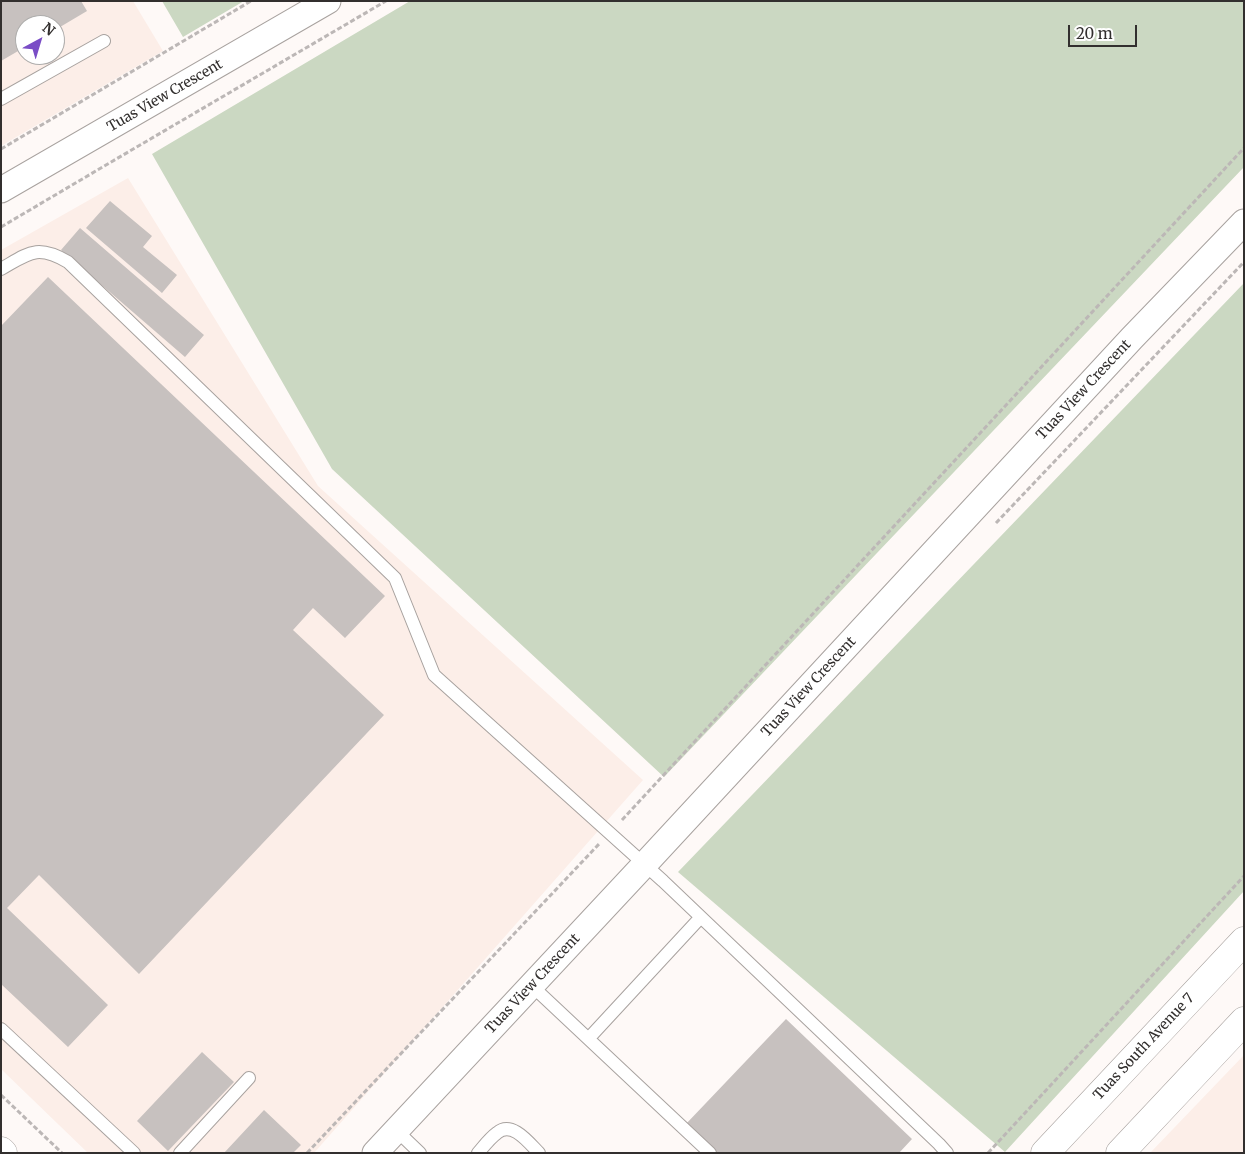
<!DOCTYPE html>
<style>
body{margin:0}
#map{position:relative;width:1245px;height:1154px;overflow:hidden;background:#fef9f7;font-family:Merriweather,serif}
canvas{display:block}
.frame{position:absolute;inset:0;border:2px solid #322f2e;pointer-events:none}
.north{position:absolute;left:15px;top:15px;width:50px;height:50px;box-sizing:border-box;background:#fff;border:1px solid #adacab;border-radius:50%;rotate:39deg;font-size:14px;font-weight:700;line-height:20px;text-align:center;color:#322f2e}
.north::after{content:'';display:block;margin:auto;width:18px;height:22px;background:#7a4dc6;clip-path:polygon(50% 0,100% 100%,50% 72%,0 100%)}
.scale{position:absolute;left:1068px;top:25px;width:69px;height:22px;box-sizing:border-box;border:2px solid #322f2e;border-top:0;padding-left:6px;font-size:15px;line-height:18px;white-space:nowrap;color:#322f2e;-webkit-text-stroke:4px #fff;paint-order:stroke}
</style>
<div id="map">
<canvas width="1245" height="1154"></canvas>
<div class="frame"></div>
<div class="north">N</div>
<div class="scale">20 m</div>
</div>
<script>
const context = document.querySelector('canvas').getContext('2d');
context.lineJoin = 'round';
function fillPath(path, color) { context.fillStyle = color; context.fill(path, 'evenodd'); }
function strokePath(path, color, width, dash) { context.strokeStyle = color; context.lineWidth = width; context.lineCap = dash ? 'butt' : 'round'; context.setLineDash(dash || []); context.stroke(path); }
function label(font, color, halo, rows, align = 'center') {
  context.font = font + ' Merriweather,serif'; context.lineWidth = 4; context.setLineDash([]); context.textBaseline = 'middle'; context.strokeStyle = halo; context.fillStyle = color; for (const [text, x, y, turn = 0] of rows) {
    context.save(); context.translate(x, y); context.rotate((+turn || 0) * Math.PI / 180); context.textAlign = isNaN(turn) ? turn : align; if (halo) context.strokeText(text, 0, 0); context.fillText(text, 0, 0); context.restore();
  }
}
const built = new Path2D(`
 M1 1H133L163 51 1 146ZM25 25H55V55H25Z
 M128 178 318 486 643 780 314 1153H88L1 1069V250Z
 M1244 1055V1153H1150Z`);
const green = new Path2D(`
 M162 1H244L183 37Z
 M410 1H1244V167L664 777 332 469 152 154Z
 M1244 283V891L1005 1152 678 872Z`);
const building = new Path2D(`
 M1 1H81L87 11 55 30V25H25V47L1 61Z
 M110 201 152 236 143 247 177 275 162 293 86 228Z
 M80 228 204 335 185 357 61 250Z
 M48 277 385 596 345 638 313 608 293 630 384 715 139 974 39 875 7 908 108 1005 68 1047 1 984V326Z
 M786 1019 912 1139 899 1153H714L685 1125Z
 M202 1052 234 1082 168 1151 137 1121Z
 M264 1110 301 1145 293 1153H224Z`);
const path = new Path2D(`
 M1 149 251 1
 M1 227 106 165 386 1
 M996 523 1244 262
 M622 820 1244 148
 M1 1095 62 1153
 M307 1153 599 844
 M988 1153 1244 876`);
const lane = new Path2D(`
 M1 99 104 41
 M1 269C29 253 37 244 68 262L395 578 434 675 663 881 939 1144 947 1153
 M531 985 710 1153
 M1 1029 134 1153
 M589 1038 700 918
 M396 1130 420 1153
 M180 1153 249 1078
 M478 1153C484 1146 490 1138 497 1133 512 1120 529 1143 539 1153`);
const street = new Path2D(`
 M1 190 328 1
 M375 1153 644 865 1132 338 1244 222`);
const secondary = new Path2D(`
 M1 1151 3 1153
 M1045 1153 1244 941
 M1120 1153 1244 1021`);
const streetNames = [
 ["Tuas View Crescent",165,96,-30],
 ["Tuas View Crescent",1084,390,-47],
 ["Tuas View Crescent",809,687,-47],
 ["Tuas View Crescent",533,984,-47],
 ["Tuas South Avenue 7",1144,1047,-47]
];
fillPath(built, '#fceee8');
fillPath(green, '#cbd8c2');
fillPath(building, '#c7c1bf');
strokePath(lane, '#a8a29f', 14);
strokePath(street, '#a8a29f', 27);
strokePath(secondary, '#a8a29f', 29);
strokePath(path, '#bcb7b6', 3, [5, 2.5]);
strokePath(lane, '#fff', 12);
strokePath(street, '#fff', 25);
strokePath(secondary, '#fff', 28);
label('14px', '#322f2e', '#fff', streetNames);
</script>
